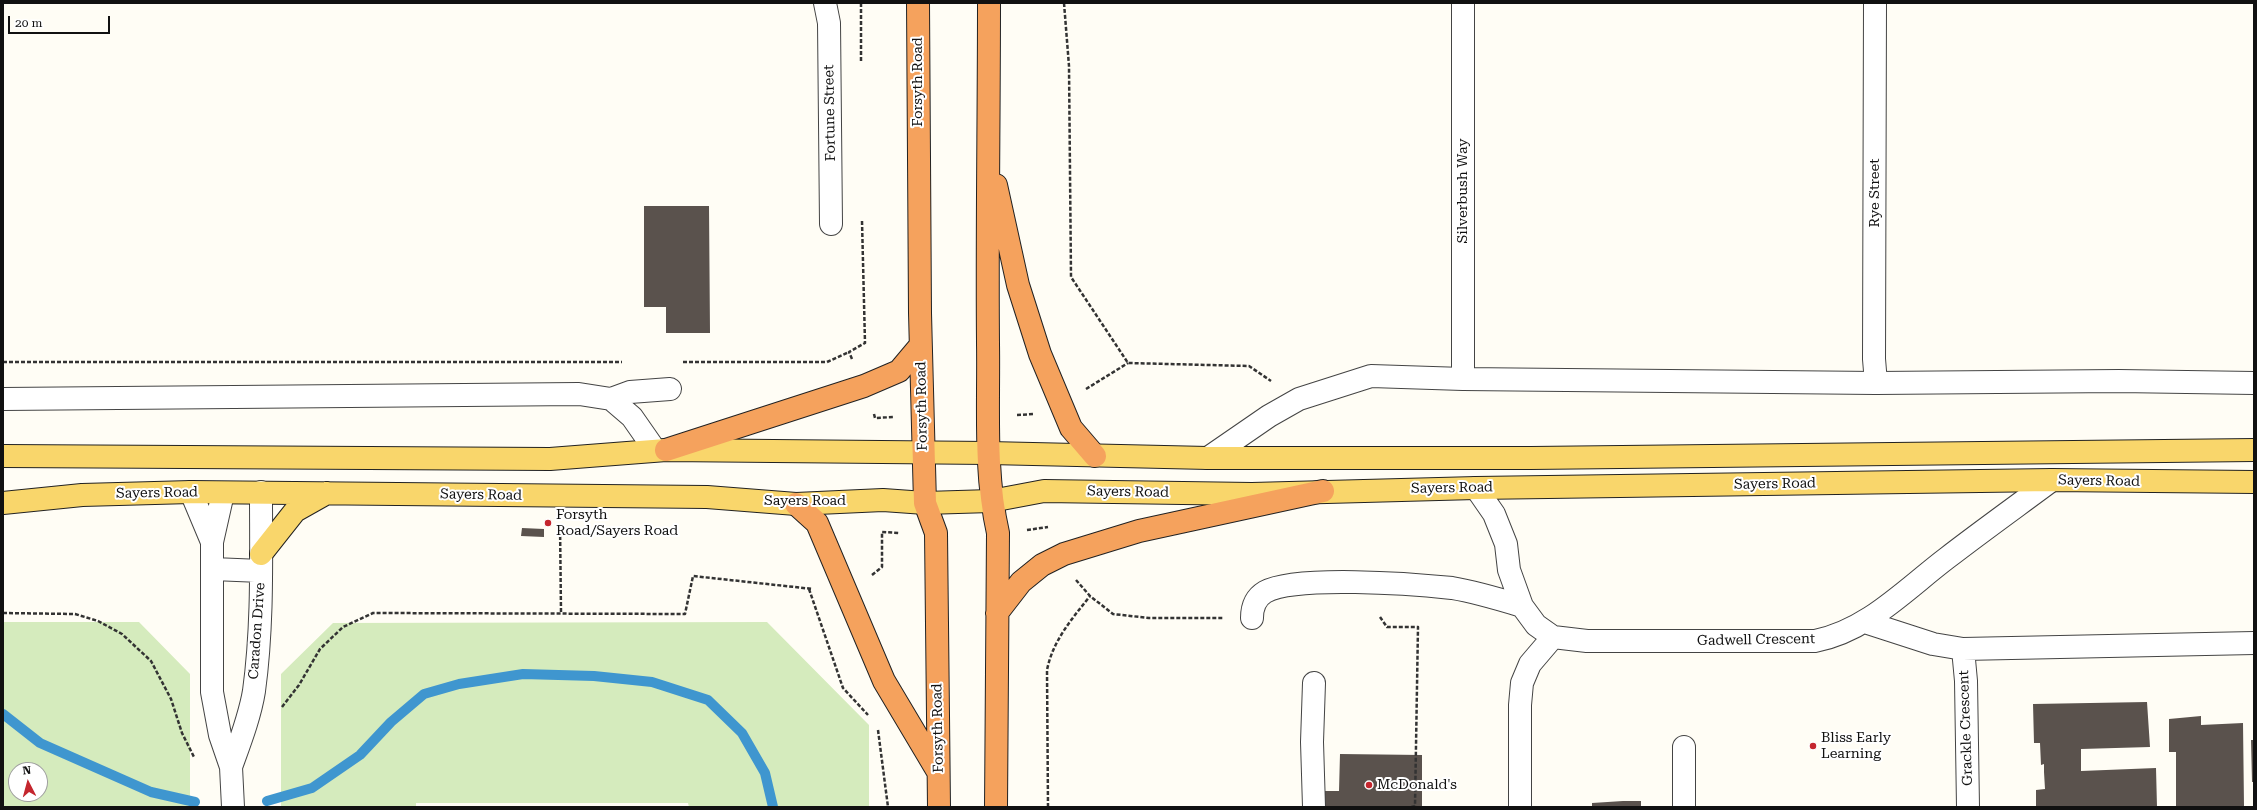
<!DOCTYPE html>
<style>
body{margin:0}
#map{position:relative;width:2257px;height:810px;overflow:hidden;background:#fffdf5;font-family:"Roboto Serif",serif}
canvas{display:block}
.frame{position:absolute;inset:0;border:4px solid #111;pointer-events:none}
.north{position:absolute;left:8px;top:762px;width:40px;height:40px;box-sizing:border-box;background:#fff;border:1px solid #a0a0a0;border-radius:50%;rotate:354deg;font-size:11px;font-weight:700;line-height:16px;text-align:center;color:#111}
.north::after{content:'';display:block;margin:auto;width:14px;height:18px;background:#c4262e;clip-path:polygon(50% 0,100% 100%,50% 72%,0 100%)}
.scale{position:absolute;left:8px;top:16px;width:102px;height:18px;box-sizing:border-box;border:2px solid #111;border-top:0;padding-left:5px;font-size:12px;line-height:14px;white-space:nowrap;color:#111;-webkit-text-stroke:3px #fff;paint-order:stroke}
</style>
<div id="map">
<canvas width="2257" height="810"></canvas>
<div class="frame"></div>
<div class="north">N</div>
<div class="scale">20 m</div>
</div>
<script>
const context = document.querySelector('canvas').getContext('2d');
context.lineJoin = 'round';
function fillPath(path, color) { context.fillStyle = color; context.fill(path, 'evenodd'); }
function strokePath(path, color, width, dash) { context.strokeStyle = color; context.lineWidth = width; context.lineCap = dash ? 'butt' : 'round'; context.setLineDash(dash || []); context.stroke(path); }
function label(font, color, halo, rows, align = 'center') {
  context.font = font + ' "Roboto Serif",serif'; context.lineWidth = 4; context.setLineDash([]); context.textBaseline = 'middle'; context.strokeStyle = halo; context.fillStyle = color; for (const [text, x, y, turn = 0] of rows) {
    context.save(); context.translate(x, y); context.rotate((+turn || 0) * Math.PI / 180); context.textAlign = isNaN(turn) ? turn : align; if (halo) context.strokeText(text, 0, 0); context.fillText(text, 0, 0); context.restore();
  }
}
const green = new Path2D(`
 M3 622H139L190 674V807H3ZM16 770H40V794H16Z
 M767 622 869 725V807H689L688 803H416V807H281V674L333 623Z`);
const stream = new Path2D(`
 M3 714 40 743 151 792 195 802
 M267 801 312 788 360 755 391 722 424 694 459 684 523 674 594 676 652 682 708 700 742 733 765 773 773 807`);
const building = new Path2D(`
 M644 206H709L710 333H666V307H644Z
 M522 528 544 529V537L521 536Z
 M2147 702 2150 747 2081 749V771L2156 768 2157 807H2036V790L2045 789 2044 772V764L2041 765 2040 743H2034L2033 704Z
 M2201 716V725L2243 723 2244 806 2176 807V752H2169V719Z
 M2251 740H2254V782H2252Z
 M1340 754 1422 755V807H1314V791H1339Z
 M1623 801H1641V807H1592V803Z`);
const path = new Path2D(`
 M861 3V62
 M1064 3 1069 66 1071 277 1128 363 1249 366 1271 381
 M852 359 849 352 865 343 862 221
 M3 362H622
 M683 362H827L849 352
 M1086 389 1128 363
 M874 414 875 418 894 417
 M1017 415 1034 414
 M560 524 561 612
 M1027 530 1048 527
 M872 575 882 567V532L899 533
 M1076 580 1090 596 1113 614 1149 618H1223
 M809 589 843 688 868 715
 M3 613 75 614 98 621 122 634 151 661 171 699 182 733 194 757
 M1380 617 1387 627H1418L1415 806 1411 807
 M282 707 299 685 320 649 343 627 373 613 685 614 693 576 813 589
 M878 730 888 807
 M1048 807 1047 670C1053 640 1072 619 1090 596`);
const minor = new Path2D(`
 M825 3 829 23 831 224
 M1875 3 1874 359 1876 383
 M1463 379V3
 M3 399 579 394 611 399 632 417 655 450
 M611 399 630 392 670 389
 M1208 458 1269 416 1299 399 1371 376 1463 379 1876 383 2119 381 2254 383
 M1476 488 1494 514 1506 544 1509 570 1522 606 1536 625 1553 637 1587 641H1815C1867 631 1906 589 1947 558 1982 531 2017 506 2052 480
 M191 492 212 542V692L220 735 231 767 233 807
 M212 542 223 493
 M213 569 261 571
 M1252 618C1252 608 1255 598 1265 592 1296 575 1413 584 1452 588 1476 592 1499 599 1522 606
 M1865 622 1933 644 1963 649 2254 643
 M1963 649 1966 681 1968 807
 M231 767C240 742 250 716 254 691 263 625 261 558 261 492
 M1314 807 1312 742 1314 683
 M1520 807V705L1522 683 1530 664 1553 637
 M1684 807V747`);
const major = new Path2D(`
 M3 456 550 459 666 450 989 453 1208 458H1531L2254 450
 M3 503 82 495 191 492 707 497 796 504 883 500 925 503 991 501 1044 491 1252 494 1476 488 2052 480 2254 482
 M261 554 295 511 327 493`);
const highway = new Path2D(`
 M918 3 920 313 925 503 936 533 939 807
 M989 3C989 116 987 229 988 343 989 406 984 471 998 533L996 807
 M996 185 1018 285 1040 354 1071 428 1095 456
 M666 450 864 386 899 371 920 346
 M796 504 817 523 884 681 937 770
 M997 613 1021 582 1042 565 1064 554 1139 531 1323 491`);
const markers = [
 [548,523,4,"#c4262e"],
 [1813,746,4,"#c4262e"],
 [1369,785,4,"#c4262e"]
];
const streetNames = [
 ["Forsyth Road",918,82,-90],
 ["Fortune Street",830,113,-91],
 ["Silverbush Way",1463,191,-90],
 ["Rye Street",1875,193,-90],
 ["Forsyth Road",922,406,-91],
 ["Sayers Road",2099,481,1],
 ["Sayers Road",1775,484,-1],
 ["Sayers Road",1452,488,-1],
 ["Sayers Road",1128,492,1],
 ["Sayers Road",157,493,-1],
 ["Sayers Road",481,495,1],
 ["Sayers Road",805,501],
 ["Caradon Drive",257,631,-86],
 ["Gadwell Crescent",1756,640,-1],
 ["Forsyth Road",938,728,-91],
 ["Grackle Crescent",1966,728,-92]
];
const poiNames = [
 ["Forsyth",556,515],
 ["Road/Sayers Road",556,531],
 ["Bliss Early",1821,738],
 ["Learning",1821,754],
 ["McDonald's",1377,785]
];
fillPath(green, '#d5ebbd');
strokePath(stream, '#3f96cf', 10);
fillPath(building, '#5a524d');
strokePath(minor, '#444', 24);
strokePath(major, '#222', 24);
strokePath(highway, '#222', 24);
strokePath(path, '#333', 2.5, [4, 2]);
strokePath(minor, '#fff', 22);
strokePath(major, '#f9d66b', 22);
strokePath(highway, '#f5a25d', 22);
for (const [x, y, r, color] of markers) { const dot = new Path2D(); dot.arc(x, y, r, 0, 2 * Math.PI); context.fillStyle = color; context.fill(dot); strokePath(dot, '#fff', 1.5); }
label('14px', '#111', '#fff', streetNames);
label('14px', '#111', '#fff', poiNames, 'left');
</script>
